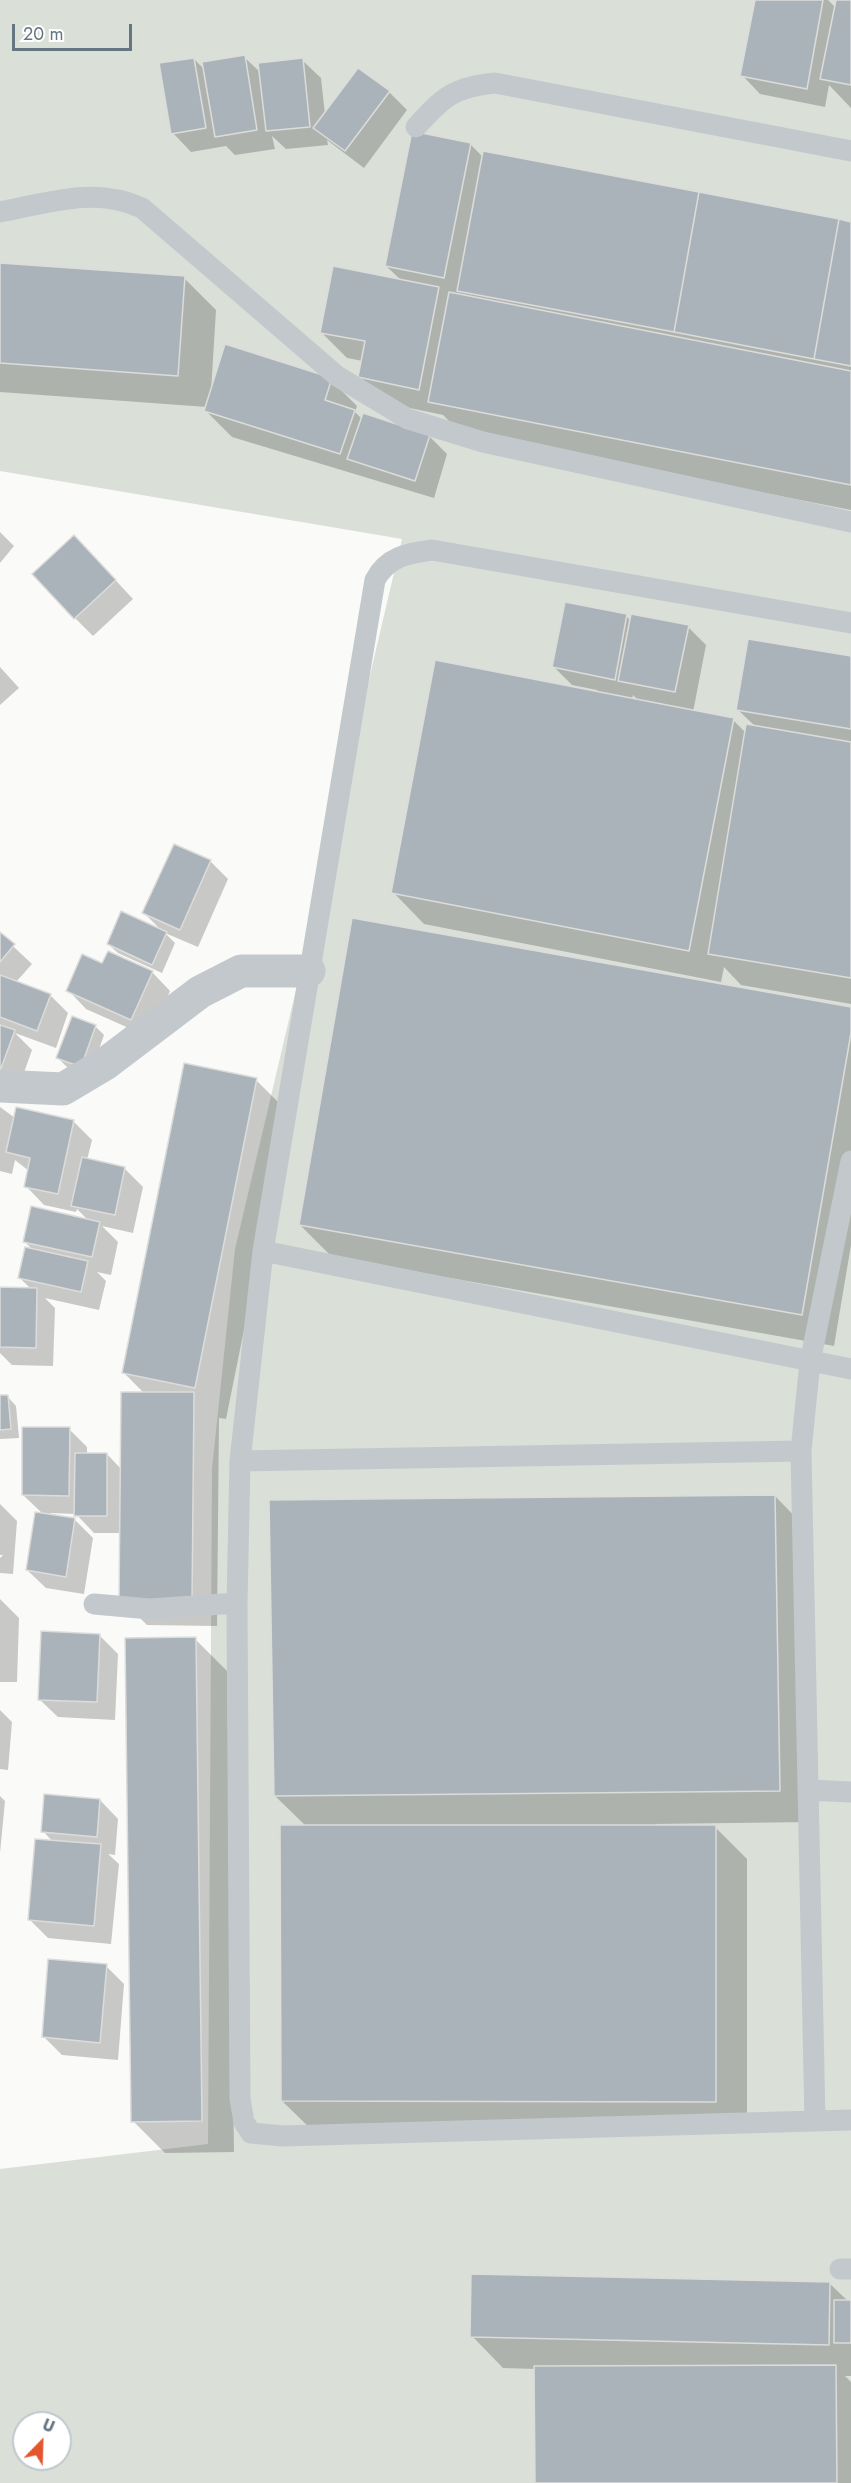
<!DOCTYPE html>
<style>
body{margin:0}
#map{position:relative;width:851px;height:2483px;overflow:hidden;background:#fafaf8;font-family:Jost,sans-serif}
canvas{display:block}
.north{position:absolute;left:12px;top:2411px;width:60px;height:60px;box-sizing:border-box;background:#fff;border:2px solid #c1c8cd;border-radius:50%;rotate:23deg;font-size:16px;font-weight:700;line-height:24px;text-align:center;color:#657683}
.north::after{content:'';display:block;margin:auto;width:21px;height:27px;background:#e4572e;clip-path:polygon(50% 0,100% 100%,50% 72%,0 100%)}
.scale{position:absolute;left:12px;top:24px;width:120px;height:27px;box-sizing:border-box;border:3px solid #657683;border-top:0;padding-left:8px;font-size:18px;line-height:21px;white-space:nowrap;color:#657683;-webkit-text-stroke:4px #fff;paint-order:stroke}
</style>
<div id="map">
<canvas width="851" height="2483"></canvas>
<div class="north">U</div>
<div class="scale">20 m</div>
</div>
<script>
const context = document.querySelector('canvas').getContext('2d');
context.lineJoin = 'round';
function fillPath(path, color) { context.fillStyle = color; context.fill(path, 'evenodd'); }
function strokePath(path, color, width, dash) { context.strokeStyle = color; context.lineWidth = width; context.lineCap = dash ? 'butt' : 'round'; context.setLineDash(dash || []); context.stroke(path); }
const green = new Path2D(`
 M0 0H851V2483H0V2169L208 2144 212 1469 235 1249 402 539 0 471ZM24 2423H60V2459H24Z`);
const shadow = new Path2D(`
 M756 0H828L836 8 837 0H851V108L829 85 825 107 760 94 742 75Z
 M244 57 261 73 302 60 321 78 325 115 389 92 407 110 364 168 327 140 328 145 286 149 272 136 275 149 235 155 226 146 191 152 173 133 194 59 206 71Z
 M471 145 483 157 851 223V510L461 433 443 415 386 403 360 377 363 361 347 358 321 332 402 281 386 266Z
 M0 265 184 278 216 310 211 392 331 380 357 406 355 412 362 419 429 436 447 454 434 498 232 437 206 411 207 407 0 392Z
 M0 532 14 546 0 563Z
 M92 555 133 599 93 636 75 618Z
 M626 616 631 621 688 627 706 645 693 712 733 720 746 733 756 727 737 709 851 658V1004L741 985 724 967 721 982 424 924 393 892 596 693 597 690 572 685 554 667ZM633 695 640 702 632 700Z
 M0 667 19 688 0 705Z
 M210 861 228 879 198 947 165 933 175 943 162 973 118 953 108 944 163 932 144 913Z
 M0 934 32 964 16 982 50 995 68 1013 56 1048 15 1033 32 1050 15 1098 0 1092V1027L3 1028 0 1024Z
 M103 965 152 972 170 991 149 1037 86 1009 68 990Z
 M851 1008V1245L834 1346 332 1257 300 1225Z
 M95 1026 104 1035 90 1075 67 1067 58 1058Z
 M256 1080 288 1112 226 1419 219 1418 217 1626 147 1625 121 1599V1533H94L76 1514 48 1513 74 1519 93 1538 84 1594 46 1588 27 1570 43 1514 23 1495 69 1429 87 1447V1454H107L122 1470 144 1393 124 1373Z
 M0 1107 15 1118 73 1121 92 1140 87 1160 124 1168 143 1187 133 1233 102 1226 118 1242 111 1275 97 1272 106 1281 99 1310 45 1298 55 1308 53 1366 12 1365 0 1353V1288L31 1289 20 1278 34 1251 25 1242 89 1221 77 1209 76 1212 44 1205 26 1186 29 1171 15 1160 12 1174 0 1171Z
 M7 1396 16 1406 19 1438 0 1439V1397Z
 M775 1496 806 1528 811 1822 656 1824V1827H715L747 1859V2133L314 2132 282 2101 306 1826 275 1796Z
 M0 1504 17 1521 13 1574 0 1573V1558L3 1555H0Z
 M0 1599 19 1618 17 1682H0Z
 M99 1635 118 1654 115 1720 58 1717 39 1699Z
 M195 1639 227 1671 234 2152 165 2153 133 2121Z
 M0 1710 12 1722 8 1770 0 1769Z
 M0 1796 5 1801 0 1853Z
 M100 1800 118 1819 115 1855 108 1854 119 1864 111 1944 48 1938 30 1920 53 1842 43 1831Z
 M106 1966 124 1984 118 2060 62 2055 44 2037Z
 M829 2283 848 2301H851V2376H845L851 2382V2483H536V2369L503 2368 472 2336Z`);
const building = new Path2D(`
 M755 0H823L807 89 740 76Z
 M836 0H851V85L820 79Z
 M245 55 257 130 215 137 202 62Z
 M194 58 206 128 171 134 159 63Z
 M303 58 310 127 266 131 258 63Z
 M358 68 390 91 345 151 313 128Z
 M412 131 471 143 444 278 385 266Z
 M483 151 699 192 674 332 457 291Z
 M699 192 839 219 814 359 674 332Z
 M839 219 851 222V366L814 359Z
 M0 263 185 276 178 376 0 363Z
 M333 266 439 287 419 390 358 377 365 341 320 333Z
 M449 292 851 371V485L428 402Z
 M225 344 332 378 325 400 355 410 340 454 204 411Z
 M363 413 430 435 415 481 347 459Z
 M74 535 116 580 74 619 32 574Z
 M565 602 627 614 615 680 552 667Z
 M631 614 689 625 675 692 618 681Z
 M748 639 851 656V729L736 710Z
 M435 660 734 718 689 951 391 893Z
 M746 724 851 742V978L708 954Z
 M174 844 211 860 180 930 142 913Z
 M121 911 167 932 152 965 107 944Z
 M352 918 851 1007V1033L802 1315 299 1225Z
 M0 932 15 944 0 962Z
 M108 951 153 971 131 1020 66 991 82 954 102 963Z
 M0 975 51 994 37 1031 0 1017Z
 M72 1016 96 1025 81 1067 56 1058Z
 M0 1025 15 1030 0 1071Z
 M184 1063 257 1078 195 1388 122 1373Z
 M16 1107 74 1120 58 1194 24 1187 30 1158 6 1152Z
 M82 1157 125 1167 115 1215 71 1206Z
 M31 1206 100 1222 92 1257 23 1242Z
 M25 1247 88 1261 81 1292 18 1278Z
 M0 1287 37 1288 36 1348 0 1347Z
 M121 1392H194L192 1601 119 1600Z
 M0 1395H8L11 1429 0 1430Z
 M22 1427H70L69 1496 22 1495Z
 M75 1453H107V1516H74Z
 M775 1495 780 1791 274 1796 269 1500Z
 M35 1512 75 1518 66 1577 26 1570Z
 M41 1631 100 1634 97 1702 38 1700Z
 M196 1637 202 2121 131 2122 125 1638Z
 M44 1794 100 1799 97 1837 41 1832Z
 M280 1825H716V2102L281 2101Z
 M35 1839 101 1844 94 1926 28 1920Z
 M48 1959 107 1964 100 2043 42 2037Z
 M471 2274 830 2282 829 2345 470 2337Z
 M834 2300H851V2343H834Z
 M836 2365 837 2483H535L534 2366Z`);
const lane = new Path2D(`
 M416 127C443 97 454 87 495 83L851 151
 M0 212C48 203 95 186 142 208L337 376 408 419 483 442 851 522
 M851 623 432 550C408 553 387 557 375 580L263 1251 240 1461 237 1603 240 2099 244 2122 251 2133 283 2136 851 2120
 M263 1251 851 1369
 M240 1461 801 1451
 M94 1604 150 1609 237 1603
 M808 1790 851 1792
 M815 2121 801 1451 810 1362 851 1161
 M840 2269H851`);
const street = new Path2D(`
 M0 1086 63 1089 105 1064 200 992 241 971H309`);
fillPath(green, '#dadfd7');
fillPath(shadow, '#0003');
fillPath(building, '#aab3b9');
strokePath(building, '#dcdcda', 1.5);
strokePath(lane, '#c3c8cc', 21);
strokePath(street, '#c3c8cc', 33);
</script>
